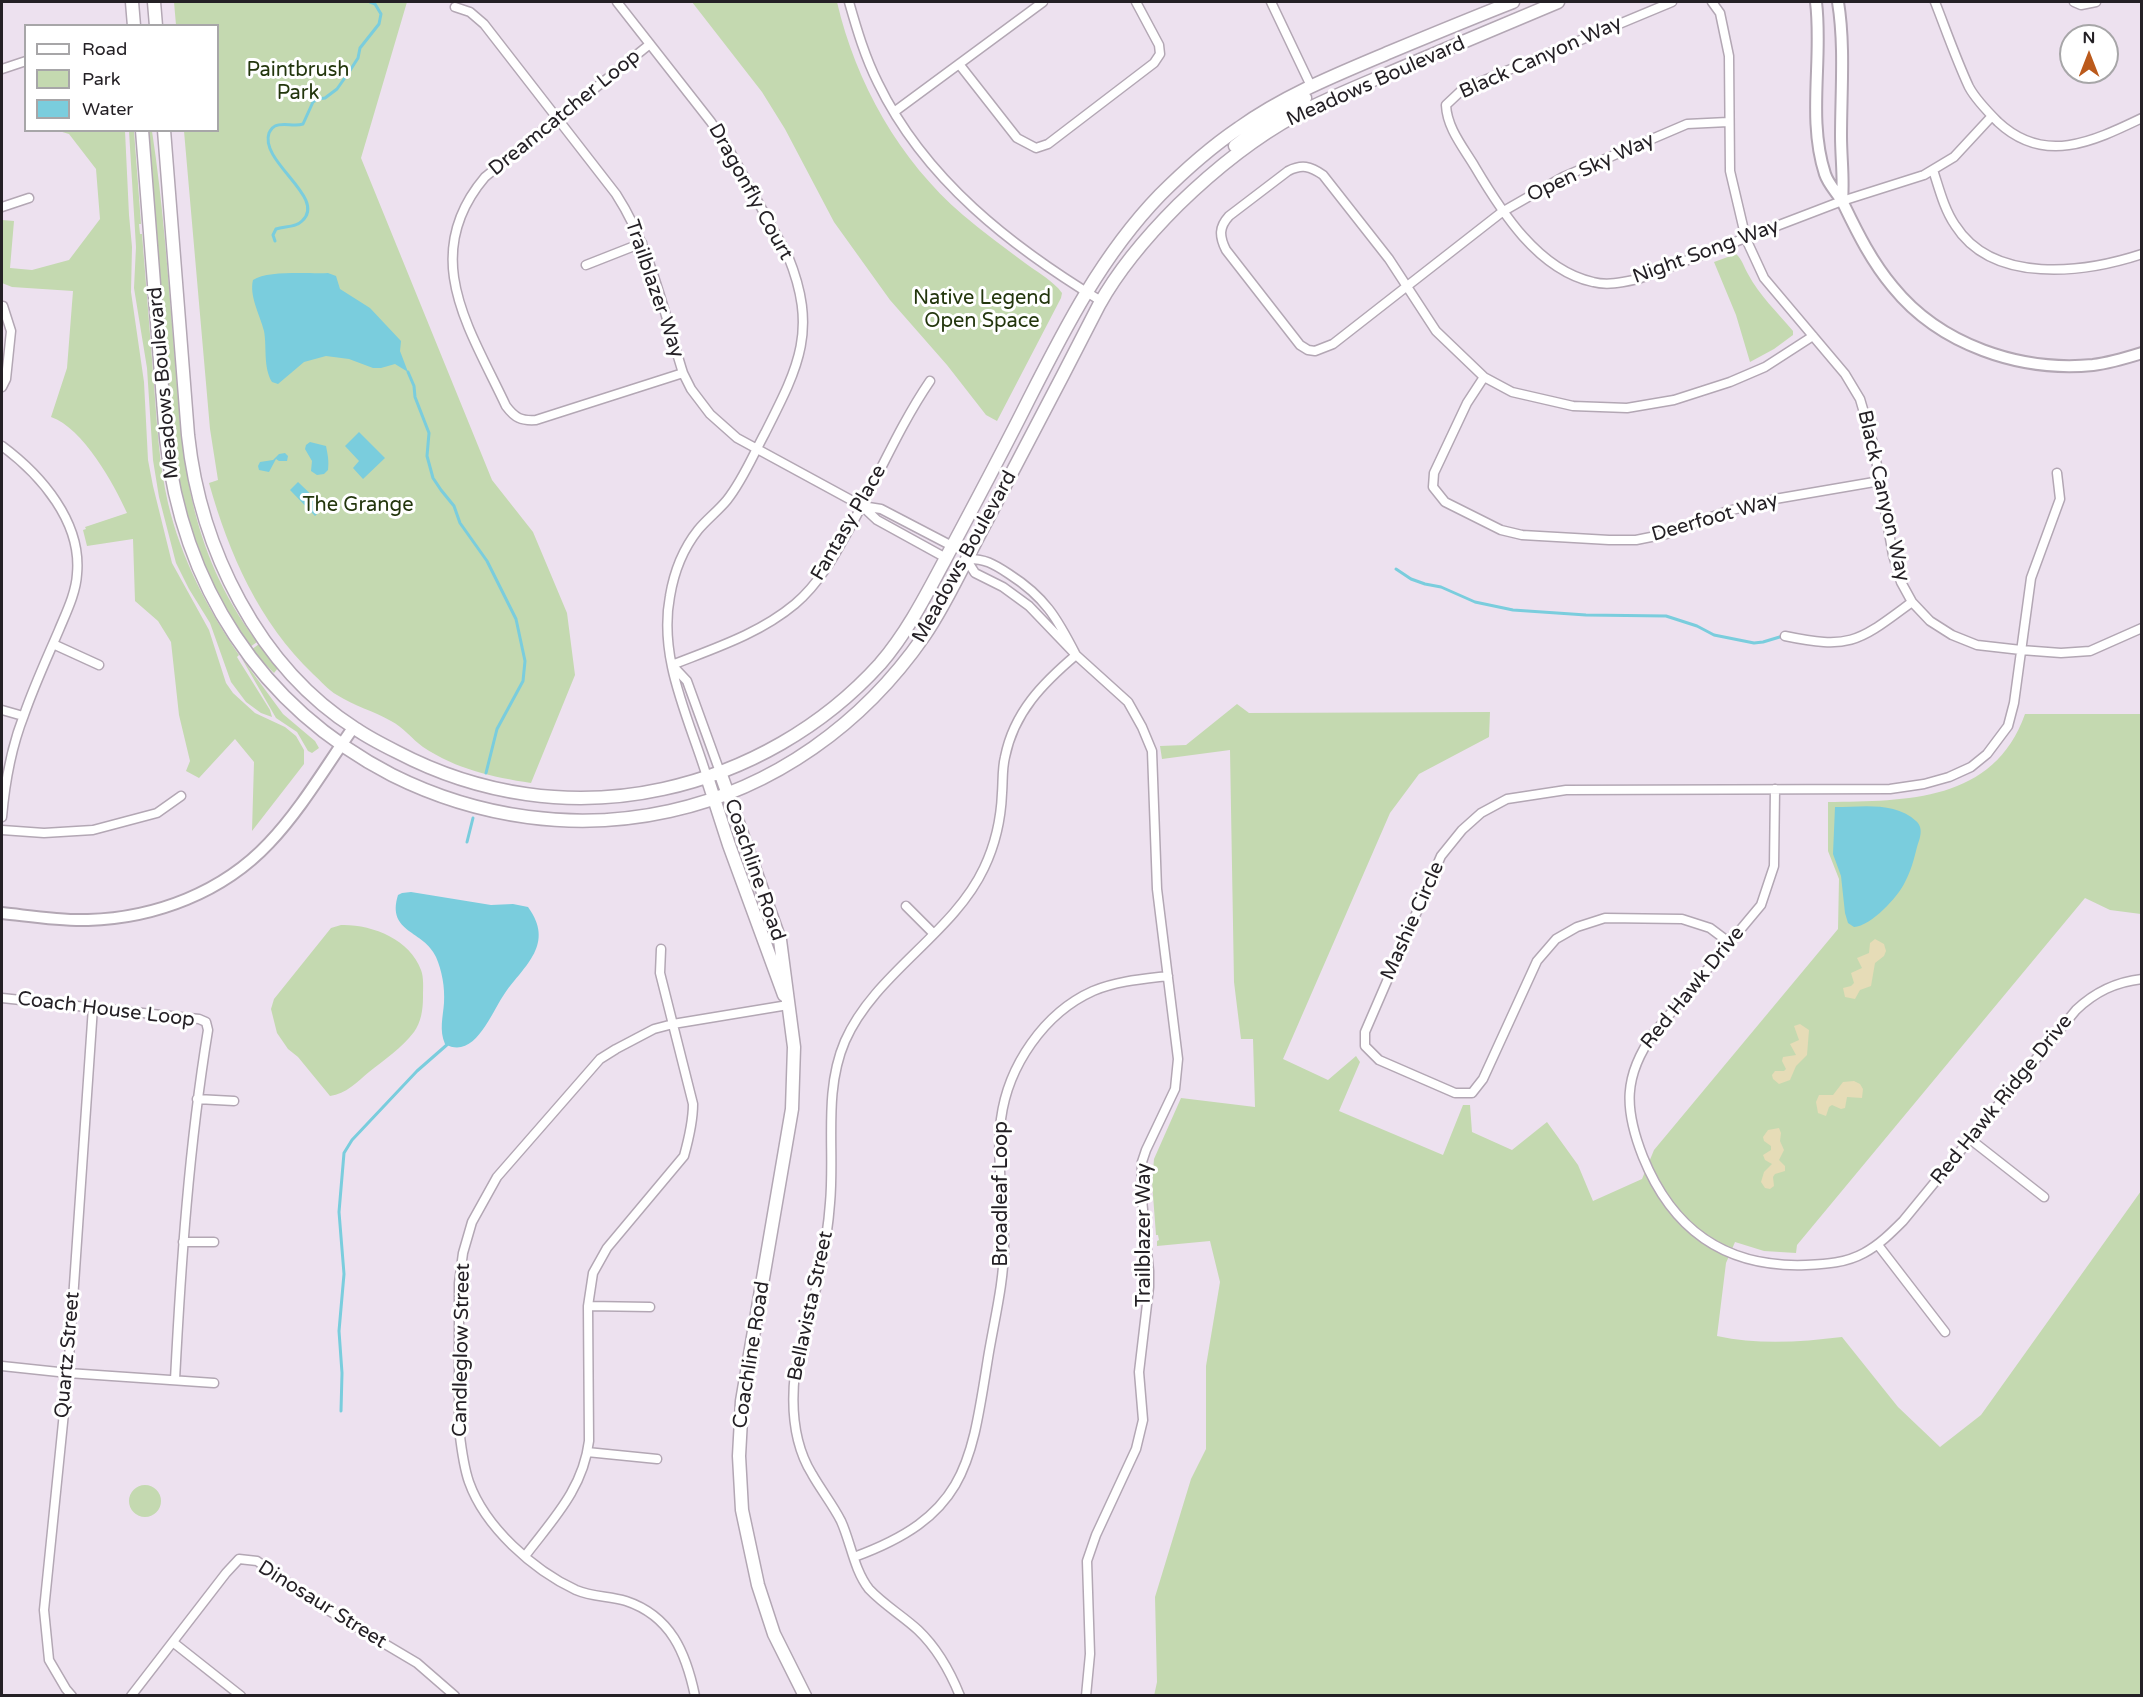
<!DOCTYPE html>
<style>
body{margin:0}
#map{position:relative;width:2143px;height:1697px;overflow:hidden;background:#ede1ef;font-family:"Varela Round",sans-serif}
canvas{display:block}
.frame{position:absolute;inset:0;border:3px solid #242025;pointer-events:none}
.legend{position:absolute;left:24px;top:24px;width:195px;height:108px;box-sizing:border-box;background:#fff;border:2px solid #a7a6a8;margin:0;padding:8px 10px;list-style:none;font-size:18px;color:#242025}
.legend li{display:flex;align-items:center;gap:12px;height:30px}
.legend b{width:30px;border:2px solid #a7a6a8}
.north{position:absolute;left:2059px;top:24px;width:60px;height:60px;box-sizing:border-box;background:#fff;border:2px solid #a7a6a8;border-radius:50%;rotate:0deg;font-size:16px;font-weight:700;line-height:24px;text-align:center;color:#242025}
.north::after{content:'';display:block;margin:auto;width:21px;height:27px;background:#bb5a1c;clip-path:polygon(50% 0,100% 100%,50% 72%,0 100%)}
</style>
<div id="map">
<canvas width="2143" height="1697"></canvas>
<div class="frame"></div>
<ul class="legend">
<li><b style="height:8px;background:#fff"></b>Road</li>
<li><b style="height:16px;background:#c4d9b0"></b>Park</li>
<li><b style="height:16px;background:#7acddd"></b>Water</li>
</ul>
<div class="north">N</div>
</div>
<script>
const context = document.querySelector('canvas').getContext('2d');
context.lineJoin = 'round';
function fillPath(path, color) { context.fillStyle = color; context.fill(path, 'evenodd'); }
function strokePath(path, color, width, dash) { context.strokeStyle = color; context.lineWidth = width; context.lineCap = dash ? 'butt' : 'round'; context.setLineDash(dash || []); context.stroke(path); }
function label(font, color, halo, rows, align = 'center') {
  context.font = font + ' "Varela Round",sans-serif'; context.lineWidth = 6; context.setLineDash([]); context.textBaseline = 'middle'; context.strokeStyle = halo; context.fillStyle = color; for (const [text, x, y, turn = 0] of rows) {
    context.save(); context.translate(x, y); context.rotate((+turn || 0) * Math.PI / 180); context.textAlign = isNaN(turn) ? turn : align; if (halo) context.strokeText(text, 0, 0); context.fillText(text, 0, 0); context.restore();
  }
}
const green = new Path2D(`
 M174 2H407L361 158 492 480 533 532 567 613 575 675 531 783C492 777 456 769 423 747 412 739 403 727 391 721 374 711 354 706 337 695 328 690 321 681 313 674 259 622 229 554 209 483L218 480 210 429 184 131 218 130V26L176 25Z
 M692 2H837C856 83 899 160 963 215 983 232 1004 247 1025 263 1036 271 1048 278 1058 288L1062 293 1061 298 997 421 986 415 947 365 890 300 834 222 785 129 762 92Z
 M59 131H125L129 215 132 247 131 292 144 382 148 460 153 486 172 563 209 630 226 683 233 693 255 713 285 727 296 736 304 750V764L252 831 254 762 235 739 199 778 186 771 190 761 179 715 171 642 158 621 135 601 133 539 87 546 83 530 86 529 85 527 127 513C114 484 83 428 51 417L67 368 73 291 12 287 2 283V220L14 221 10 268 32 270 69 260 100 219 96 169 69 134Z
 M129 131H134L141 224H139L140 234H142C146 284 150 334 154 385 157 424 159 464 168 503 181 558 207 608 239 655L237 657 240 662 270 710 272 717 261 713 246 702 231 682 210 623 189 589 176 563 159 497 153 460 147 368 134 288 136 247Z
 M147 131H152C163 203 168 276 174 348 183 461 187 547 257 642L250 647 218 597 200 559 185 514 171 437Z
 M1736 254C1742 259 1744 267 1748 274 1759 295 1778 313 1793 331V335L1774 349 1750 362 1736 315 1714 262Z
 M259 644 278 668 274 673 251 650Z
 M241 657 283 714 315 741 319 748 312 753 308 751 297 732 276 718Z
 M1237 704 1249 713 1490 712 1489 737 1419 774 1390 813 1283 1059 1328 1080 1356 1056 1360 1062 1339 1111 1443 1155 1463 1105H1470L1472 1132 1512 1150 1547 1122 1578 1165 1593 1201 1642 1179 1654 1150 1838 929 1839 879 1828 851V802C1906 801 1994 802 2025 714H2141V914L2110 910 2085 898 1797 1245 1796 1253 1764 1251 1735 1242 1726 1263 1717 1336C1758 1345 1801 1342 1842 1337L1898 1407 1940 1447 1981 1415 2141 1191V1695L1154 1696 1157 1682 1155 1597 1191 1479 1206 1449V1366L1220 1282 1210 1241 1157 1246V1241L1159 1240 1158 1235H1156L1152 1182 1154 1159 1181 1098 1255 1107 1253 1039H1241L1234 982 1230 750 1162 759 1160 746 1186 745Z
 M341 925C371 924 410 939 421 970 424 978 423 988 423 997 423 1010 421 1022 414 1032 402 1048 384 1060 369 1072 357 1082 346 1094 330 1096L298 1057 288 1049 277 1033 271 1009 274 999 331 928Z
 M129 1501a16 16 0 1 1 32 0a16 16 0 1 1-32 0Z`);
const sand = new Path2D(`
 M1875 939 1884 944 1886 951 1884 956 1875 963 1871 986 1860 990 1855 999 1845 997 1843 988 1851 986 1854 983 1851 973 1862 968 1857 958 1869 953 1870 943Z
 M1800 1024 1809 1030 1807 1055 1796 1066 1790 1080 1779 1084 1773 1079 1772 1075 1775 1071H1784L1786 1069 1782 1061 1783 1057 1796 1055 1790 1044 1799 1040 1794 1026Z
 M1854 1081 1860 1084 1863 1089 1862 1098 1847 1097 1845 1108 1841 1109 1832 1105 1829 1107 1826 1116 1818 1113 1816 1102 1819 1095H1833L1843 1082Z
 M1779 1128 1781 1133 1780 1141 1784 1150 1779 1160 1785 1166V1171L1775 1174 1773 1177 1774 1186 1770 1189 1765 1188 1761 1182 1764 1172 1772 1164 1765 1160 1763 1155 1771 1150V1146L1764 1141 1763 1137 1768 1130Z`);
const water = new Path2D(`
 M328 273 336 276 340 289 370 308 401 341 400 351 408 372 395 364 381 368H373L349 359 326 356 304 362 278 384 272 382C263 367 267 347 264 331 260 315 249 296 253 280 268 270 309 274 328 273Z
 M359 432 385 458 363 479 353 468 359 461 345 446Z
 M310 442 326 446C328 456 329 461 328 470L324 474 317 475 311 471 312 461 305 449 306 445Z
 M285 453 288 456 287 461H279L276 459 269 472 259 470 258 466 260 462 273 460 279 454Z
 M298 482 320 503 325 506 315 516 290 490Z
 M1835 807C1861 807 1895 801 1916 821 1924 828 1920 838 1917 847 1914 859 1911 871 1905 882 1898 897 1871 926 1854 927L1848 923 1845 913 1841 876 1833 854Z
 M411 892 491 905 513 904 528 907C555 944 525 965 505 993 492 1011 475 1061 445 1044 439 1030 443 1017 444 1003 445 987 442 971 436 957 424 930 386 933 398 895L402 893Z`);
const stream = new Path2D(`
 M275 241 273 235 276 229C285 226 295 228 302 221 328 198 259 162 269 133 271 130 271 128 275 126 283 122 294 127 303 124L313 102 318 99 325 98 337 89 349 72 358 58 360 48 379 24 381 14 375 4 370 2
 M408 372 414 386 415 397 429 433 427 456 433 478 441 490 454 506 460 523 487 561 516 619 525 661 523 681 497 729 486 773
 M1396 569 1411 579 1425 584 1441 587 1475 602 1513 610 1586 615 1666 616 1697 626 1714 635 1754 643 1763 642 1783 636
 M467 842 473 818
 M341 1411 342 1373 339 1331 344 1274 339 1212 344 1153 352 1140 417 1071 449 1043`);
const minor = new Path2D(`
 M617 2 711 122 728 148 788 256C818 330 799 366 765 433 753 455 743 480 727 500 718 511 707 519 698 530 683 549 674 572 670 596 658 659 689 718 707 777
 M849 2C857 30 865 57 878 83 925 180 1012 247 1101 301
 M1271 2 1311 86
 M1672 2 1463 89 1446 105C1447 128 1463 147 1475 167 1501 211 1538 270 1593 282 1608 286 1624 282 1638 279L1842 201 1924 175 1954 157 1992 116
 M1712 2 1720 13 1729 56 1730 171 1746 239 1764 278 1845 374 1860 399 1873 443 1893 555 1901 582 1912 602 1930 621 1952 635 1977 645 2021 650 2061 653 2090 651 2142 628
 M1935 2C1946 30 1956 59 1969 87 1976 100 1988 112 1998 122 2044 165 2092 142 2142 118
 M2074 2 2081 5 2096 2
 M455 7 470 12 484 24 616 194C651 248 664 313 683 373L691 389 710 414 737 438 862 506 877 520 946 558
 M650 44 485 177C418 256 470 329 506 406 515 418 521 421 536 420L683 373
 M959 64 1017 138 1036 148 1048 144 1154 63 1160 54 1159 45 1136 2
 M2 69 26 61
 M894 112 1043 2
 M1728 122 1687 124 1563 177 1502 212 1333 344 1315 351 1308 350 1300 345 1226 250C1219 236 1219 227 1229 216L1288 171C1302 164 1310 166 1323 175L1389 259 1436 331 1484 377 1512 392 1573 406 1627 408 1674 400 1730 382 1765 367 1813 336
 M1933 170C1939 188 1944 209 1955 225 1993 285 2084 273 2142 254
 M2 207 29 198
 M586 265 642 243
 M1484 377 1467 403 1434 473 1433 487 1445 502 1501 530 1522 535 1609 540H1636L1666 534 1728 511 1775 499 1880 481
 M2 387 6 379 11 331 3 306
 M2 446C41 475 82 522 77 574 76 593 66 613 59 630 47 658 34 686 24 715 11 748 5 782 2 817
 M862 506 881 509 952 546
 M1785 636C1852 650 1859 641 1912 602
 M53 644 99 665
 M1076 655C1057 618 1045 597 1009 574 994 564 984 558 966 559L975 573 1003 587 1029 606 1076 655 1128 702 1142 727 1152 751 1157 889 1178 1059 1175 1089 1146 1150 1142 1162 1141 1189 1149 1271V1287L1139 1372 1143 1420 1136 1449 1096 1535 1087 1561 1090 1654 1086 1696
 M672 665C715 648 759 634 795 604 821 582 837 551 853 522 879 475 900 425 930 381
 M672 665 687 681 720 772
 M2 710 23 716
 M1775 789 1774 866 1761 905 1654 1033C1623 1076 1624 1109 1643 1157 1673 1231 1726 1268 1806 1265 1826 1264 1846 1263 1864 1253 1879 1245 1891 1233 1903 1221L2076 1010C2095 992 2115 982 2142 979
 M2 830 44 833 93 830 157 813 181 796
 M906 906 933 933
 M1730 943 1710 928 1682 919 1605 918 1577 927 1556 939 1537 961 1483 1079 1472 1093H1455L1379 1060 1365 1046V1032L1441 856 1462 830 1481 813 1507 799 1566 790 1890 789 1924 784 1949 777 1971 767 1987 754 2008 726 2014 703 2031 578 2060 499 2057 473
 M2 998 199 1019 206 1022 208 1030C189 1146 181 1263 175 1380
 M197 1099 234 1101
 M1970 1139 2044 1197
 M183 1242H214
 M1878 1245 1945 1332
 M588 1306 650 1307
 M2 1366 68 1373 214 1383
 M587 1452 657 1459
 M525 1556C553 1519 583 1489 589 1441L588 1306 593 1273 607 1248 684 1156C689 1138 693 1122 693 1104L660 973 661 949
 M854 1557C966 1516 971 1465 988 1358 994 1321 1004 1283 1004 1246 1004 1204 996 1160 1001 1119 1008 1066 1044 1013 1093 991 1117 981 1143 979 1168 976
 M174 1643 241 1696
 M72 1696 66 1689 49 1660 44 1610 68 1373 93 1007
 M131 1696 226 1573 239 1559 257 1561 321 1606 417 1663 455 1696
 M695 1696C686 1653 671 1616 626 1601 609 1596 592 1597 576 1590 533 1570 485 1527 469 1482 463 1465 461 1445 459 1428V1283L463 1253 472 1222 497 1177 600 1059 616 1049 654 1029 673 1024 788 1005
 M960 1696C950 1671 938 1649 918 1630 903 1616 884 1605 869 1589 854 1570 851 1543 841 1521 833 1505 821 1490 812 1474 793 1443 791 1407 795 1372 809 1316 826 1260 830 1203 835 1149 823 1092 845 1041 875 973 953 934 984 868 995 845 1001 818 1002 793 1003 781 1002 769 1005 757 1014 712 1043 683 1076 655`);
const tertiary = new Path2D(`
 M1816 2C1823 58 1807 119 1825 174 1829 186 1839 194 1844 205 1858 234 1872 262 1893 287 1940 345 2020 372 2093 365 2109 363 2126 358 2142 353
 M1838 2C1845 45 1841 92 1841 136 1841 158 1844 179 1842 201
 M2 913C30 916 59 921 88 920 156 918 223 892 269 843 302 808 326 766 353 728`);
const secondary = new Path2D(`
 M132 2 134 26
 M154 2 156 26
 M142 130 166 438C182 585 259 706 392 775 478 818 576 832 670 811 774 788 863 724 924 636 948 601 965 561 985 524 1011 474 1037 425 1063 375 1075 352 1087 328 1099 305 1119 269 1149 234 1178 205 1214 170 1252 139 1296 115 1334 95 1374 80 1413 63 1461 43 1510 22 1558 2
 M164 130 188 435C200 548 258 667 356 729 369 738 383 745 397 752 479 795 572 809 663 789 746 771 823 727 880 664 911 628 931 585 954 543 979 496 1004 449 1028 401 1065 328 1102 255 1160 195 1184 171 1211 147 1239 128 1285 95 1338 74 1390 52 1431 35 1472 18 1513 2
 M1235 146 1272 118 1305 98
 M720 772 780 940 794 1047 792 1109 742 1401 739 1456 742 1510 758 1585 774 1634 805 1696
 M707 777 729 845 784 995`);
const streetNames = [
 ["Black Canyon Way",1541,58,-24],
 ["Meadows Boulevard",1376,82,-24],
 ["Dreamcatcher Loop",565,113,-39],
 ["Open Sky Way",1591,168,-25],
 ["Dragonfly Court",750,192,61],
 ["Night Song Way",1706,252,-20],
 ["Trailblazer Way",654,289,71],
 ["Meadows Boulevard",164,383,-95],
 ["Black Canyon Way",1883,496,77],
 ["Deerfoot Way",1715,518,-16],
 ["Fantasy Place",849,523,-60],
 ["Meadows Boulevard",965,557,-61],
 ["Coachline Road",754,870,71],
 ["Mashie Circle",1413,921,-66],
 ["Red Hawk Drive",1693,988,-51],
 ["Coach House Loop",106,1010,7],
 ["Red Hawk Ridge Drive",2002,1100,-51],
 ["Broadleaf Loop",1002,1194,-90],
 ["Trailblazer Way",1145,1235,-90],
 ["Bellavista Street",811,1306,-78],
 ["Candleglow Street",462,1350,-89],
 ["Quartz Street",68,1355,-85],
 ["Coachline Road",752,1355,-81],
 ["Dinosaur Street",322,1605,32]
];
const parkNames = [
 ["Paintbrush",298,71],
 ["Park",298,94],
 ["Native Legend",982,299],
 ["Open Space",982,322],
 ["The Grange",358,506]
];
fillPath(green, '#c4d9b0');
fillPath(sand, '#e6dcb7');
fillPath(water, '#7acddd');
strokePath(stream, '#7acddd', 3);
strokePath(minor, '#b3a7b4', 11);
strokePath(tertiary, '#b3a7b4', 14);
strokePath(secondary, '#b3a7b4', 15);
strokePath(minor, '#fff', 8);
strokePath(tertiary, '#fff', 10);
strokePath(secondary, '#fff', 12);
label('20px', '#242025', '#fff', streetNames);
label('20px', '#23360d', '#fff', parkNames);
</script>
